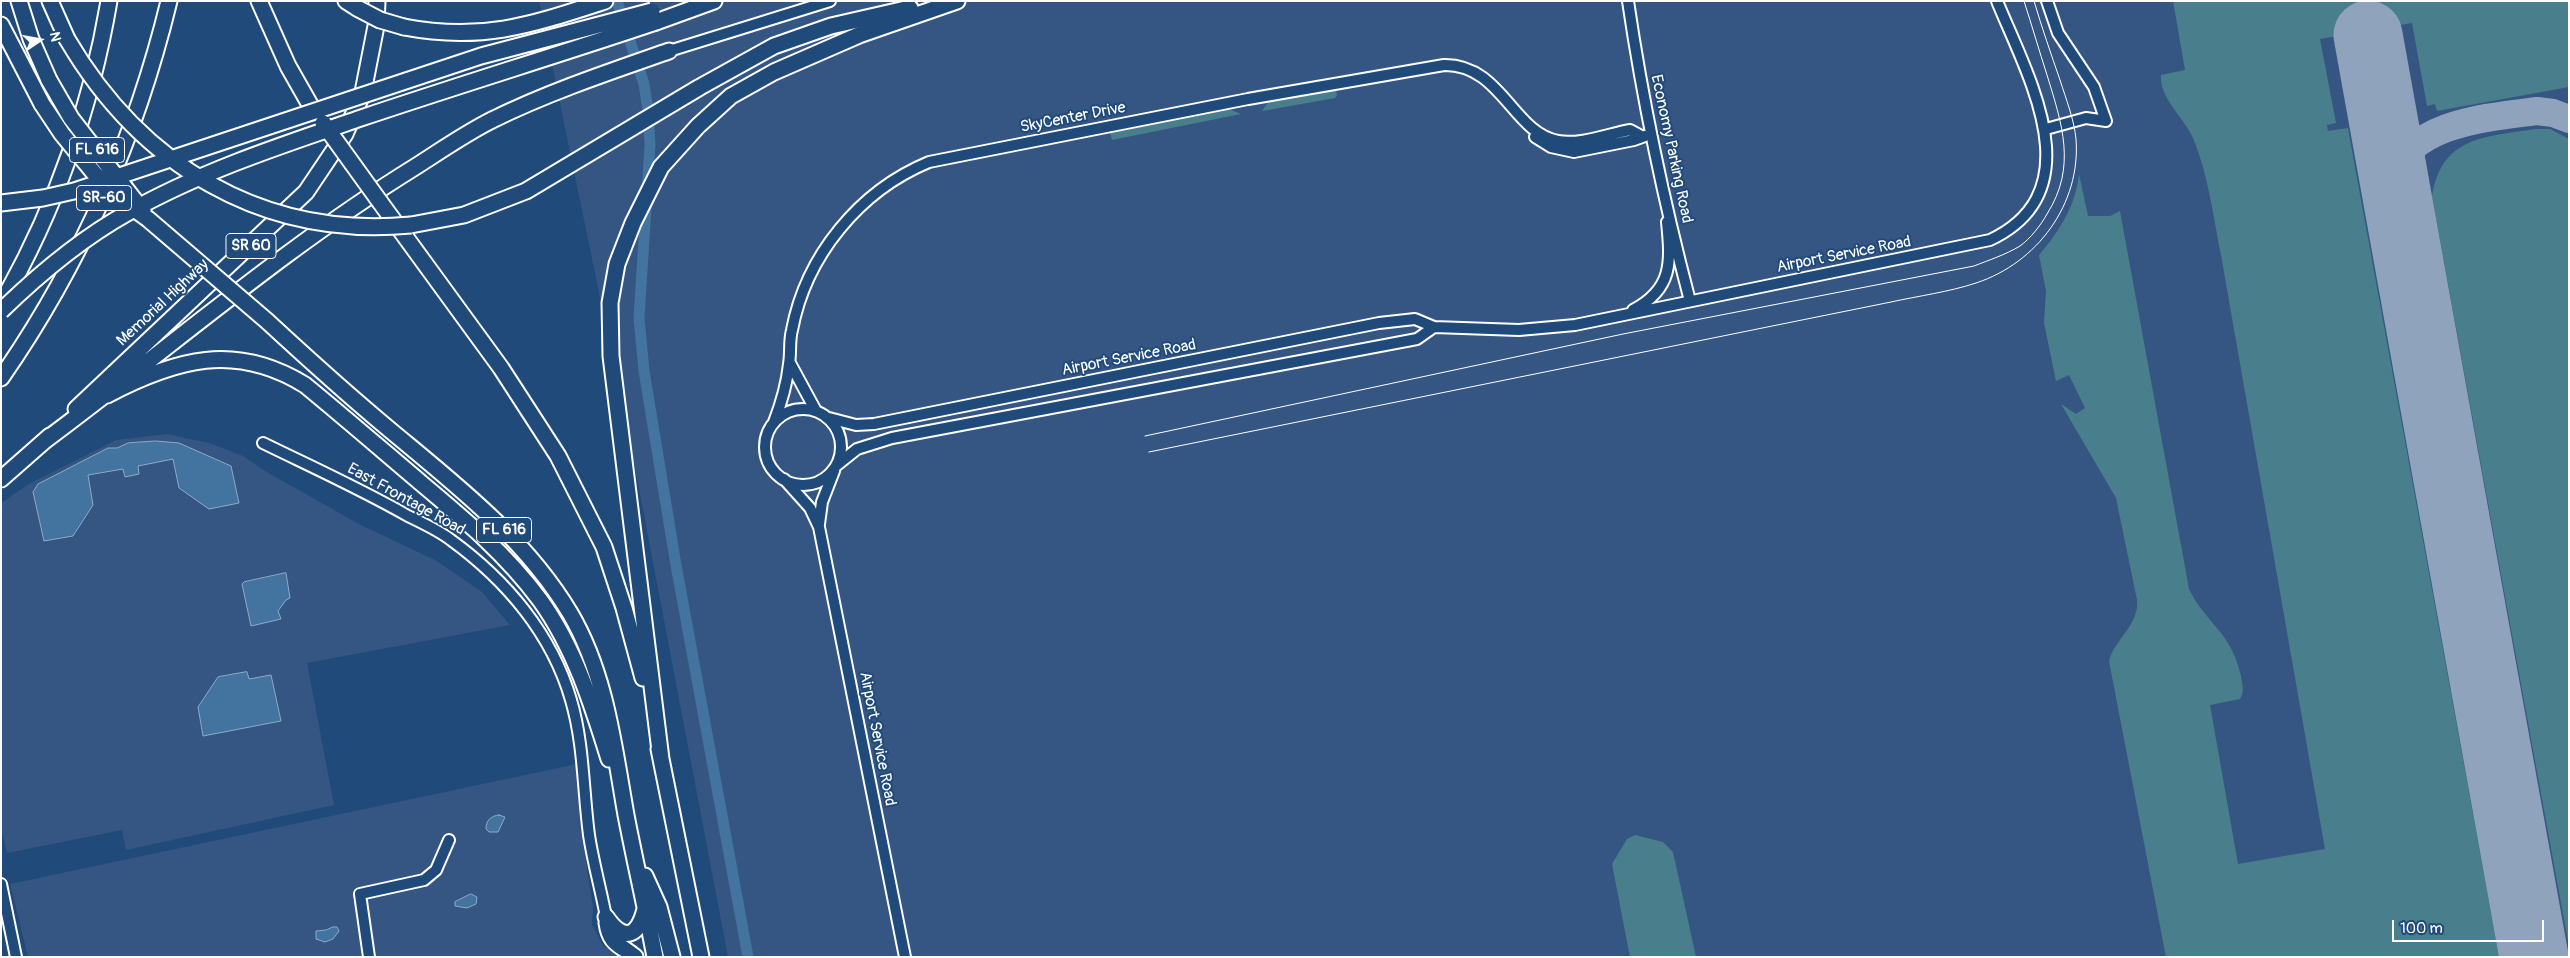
<!DOCTYPE html>
<style>
body{margin:0}
#map{position:relative;width:2570px;height:958px;overflow:hidden;background:#1f4a7a;font-family:Pangolin,sans-serif}
canvas{display:block}
.frame{position:absolute;inset:0;border:2px solid #fff;pointer-events:none}
.north{position:absolute;left:15px;top:15px;width:50px;height:50px;-webkit-text-stroke:4px #1f4a7a;paint-order:stroke;rotate:78deg;font-size:14px;font-weight:700;line-height:20px;text-align:center;color:#fff}
.north::after{content:'';display:block;margin:auto;width:18px;height:22px;background:#fff;clip-path:polygon(50% 0,100% 100%,50% 72%,0 100%)}
.scale{position:absolute;left:2392px;top:920px;width:152px;height:22px;box-sizing:border-box;border:2px solid #fff;border-top:0;padding-left:6px;font-size:15px;line-height:18px;white-space:nowrap;color:#fff;-webkit-text-stroke:4px #1f4a7a;paint-order:stroke}
</style>
<div id="map">
<canvas width="2570" height="958"></canvas>
<div class="frame"></div>
<div class="north">N</div>
<div class="scale">100 m</div>
</div>
<script>
const context = document.querySelector('canvas').getContext('2d');
context.lineJoin = 'round';
function fillPath(path, color) { context.fillStyle = color; context.fill(path, 'evenodd'); }
function strokePath(path, color, width, dash) { context.strokeStyle = color; context.lineWidth = width; context.lineCap = dash ? 'butt' : 'round'; context.setLineDash(dash || []); context.stroke(path); }
function label(font, color, halo, rows, align = 'center') {
  context.font = font + ' Pangolin,sans-serif'; context.lineWidth = 4; context.setLineDash([]); context.textBaseline = 'middle'; context.strokeStyle = halo; context.fillStyle = color; for (const [text, x, y, turn = 0] of rows) {
    context.save(); context.translate(x, y); context.rotate((+turn || 0) * Math.PI / 180); context.textAlign = isNaN(turn) ? turn : align; if (halo) context.strokeText(text, 0, 0); context.fillText(text, 0, 0); context.restore();
  }
}
const built = new Path2D(`
 M539 1H2569V957H728L636 473Z
 M167 434 209 443 243 456 265 471 359 524 437 561 482 592 510 625 307 663 334 805 126 850 122 830 7 853 1 827V503L29 484 116 440Z
 M577 764 580 824 593 907 592 924 603 946 620 957H28L10 884Z`);
const green = new Path2D(`
 M2173 1H2569V87L2437 111 2435 104 2427 106 2412 23 2320 39 2336 123 2327 125 2328 131 2348 128 2349 134 2499 957H2166L2109 661C2115 638 2139 626 2137 600L2116 498 2061 404 2076 414 2085 408 2069 375 2056 381 2044 323 2046 291 2039 255C2059 232 2076 205 2079 174L2088 216H2110L2120 211 2189 589C2206 624 2231 631 2241 676 2242 684 2245 691 2240 699L2210 705 2238 864 2325 849 2221 255C2213 216 2208 172 2192 136 2183 117 2159 97 2161 75L2185 70Z
 M1336 90 1337 95 1335 98 1262 111 1268 102Z
 M1229 109 1241 114 1112 140 1110 133Z
 M2535 129H2550L2569 139V947L2432 196C2442 136 2485 137 2535 129Z
 M1635 835 1663 842 1673 852 1696 957H1630L1612 864 1627 839Z`);
const water = new Path2D(`
 M156 441 179 443 231 466 239 503 209 509 179 488 173 459 138 466 139 474 125 477 123 469 88 475 93 505 73 536 44 541 33 492 38 484 108 448H117L128 443Z
 M286 573 290 598 286 600 278 611 281 619 251 626 242 584 244 582Z
 M247 672 249 679 271 675 281 721 203 736 198 707 218 677Z
 M499 815 505 817 498 832H489L486 829C486 820 491 816 499 815Z
 M471 894 477 897 476 904 467 908 455 906V902Z
 M333 927H337L339 931 333 939 325 942 316 939V931L326 930Z`);
const canal = new Path2D(`
 M617 1 644 84 648 110 650 145 639 318 644 371 676 565 748 957`);
const taxiway = new Path2D(`
 M2393 180C2405 123 2490 117 2537 111L2553 113 2569 119
 M2520 870 2538 957`);
const runway = new Path2D(`
 M2368 35 2534 957`);
const minor = new Path2D(`
 M1628 1C1643 103 1664 202 1690 301
 M669 51 830 1
 M2046 129 2086 118 2106 121 2094 87 2058 33 2047 1
 M1535 137 1551 147 1574 152 1634 140 1645 136
 M1633 310C1673 289 1671 262 1667 222
 M790 363 816 411
 M765 447a38 38 0 1 1 76 0a38 38 0 1 1-76 0Z
 M829 418 856 425 874 424 1379 323 1415 319 1434 327 1519 330 1575 325 1990 240C2094 191 2028 77 1997 1
 M774 422C781 404 787 383 789 364 791 352 789 341 792 330 806 256 859 191 929 162L1248 99 1444 65C1501 64 1513 133 1558 141 1580 145 1608 134 1630 130L1641 136
 M263 443C312 467 361 489 408 516 422 523 438 530 451 540 506 580 552 634 571 700 584 744 583 790 589 835 593 862 601 890 606 917
 M837 465 857 449 892 438 1417 339 1434 327
 M784 479 810 508 819 527 905 957
 M819 524 822 502 834 471
 M1 884 16 957
 M369 957 360 894 424 880 436 870 449 840`);
const highway = new Path2D(`
 M19 1 31 39 49 80
 M50 1 67 39
 M259 1 288 66 313 110
 M346 1 357 8
 M656 22 714 1
 M1 25 42 104
 M404 27C482 42 531 25 605 1
 M380 202 501 368 558 456 604 547 624 608 643 678
 M411 225 464 215 526 191 700 87 774 46 831 26 910 8
 M1 304C55 210 91 107 109 1
 M267 321C307 358 348 395 390 430 456 485 525 538 570 613 606 674 614 747 626 815 635 862 646 909 655 957
 M1 378C81 263 136 137 169 1
 M107 395C176 359 235 342 305 385 344 417 382 450 421 483 464 519 506 554 540 600 574 647 592 704 609 759
 M76 409 306 192 345 134 363 92 376 26 377 1
 M43 442C167 350 284 248 415 167 440 151 466 133 492 120 549 92 609 72 669 51
 M1 479 50 436
 M659 749 701 957
 M661 759 611 356 610 303 617 264 633 223 661 167 698 126 731 96 774 72 859 35 957 1
 M645 876 659 907 672 957
 M606 917C623 942 638 938 645 909
 M607 923C610 945 620 944 635 957`);
const tram = new Path2D(`
 M1145 436 1623 334 1974 266C1989 260 2005 255 2020 246 2030 239 2041 225 2047 214 2077 167 2062 124 2047 75 2039 50 2032 26 2024 1
 M1149 452 1891 302C1918 296 1949 292 1976 283 2037 263 2081 204 2076 139 2074 119 2066 99 2060 80 2051 54 2042 28 2034 1`);
const highwayBridge = new Path2D(`
 M357 8 380 20 404 27
 M67 39C141 165 262 239 411 225
 M49 80 71 118 143 211
 M42 104 62 134 94 173 119 198 148 219 267 321
 M323 123 380 202
 M1 203 43 198 74 191 481 56 652 11
 M1 311C39 274 82 238 129 212 202 171 282 145 361 118 459 85 558 55 656 22`);
const shields = [
 [97,150,55],
 [104,198,55],
 [251,246,50],
 [504,530,55]
];
const shieldNames = [
 ["FL 616",97,150],
 ["SR-60",104,198],
 ["SR 60",251,246],
 ["FL 616",504,530]
];
const streetNames = [
 ["SkyCenter Drive",1073,118,-11],
 ["Economy Parking Road",1671,149,78],
 ["Airport Service Road",1844,255,-11],
 ["Memorial Highway",163,303,-43],
 ["Airport Service Road",1129,358,-11],
 ["East Frontage Road",406,500,29],
 ["Airport Service Road",877,739,79]
];
fillPath(built, '#355683');
fillPath(green, '#497e8c');
fillPath(water, '#43739f');
strokePath(water, '#8eabc5', 1);
strokePath(canal, '#43739f', 11);
strokePath(taxiway, '#8fa4bc', 28);
strokePath(runway, '#8fa4bc', 69);
strokePath(minor, '#fff', 14);
strokePath(highway, '#fff', 19);
strokePath(minor, '#1f4a7a', 10);
strokePath(highway, '#1f4a7a', 15);
strokePath(tram, '#fff', 1);
strokePath(highwayBridge, '#fff', 19, []);
strokePath(highwayBridge, '#1f4a7a', 15);
for (const [x, y, w] of shields) { const box = new Path2D(); box.roundRect(x - w / 2, y - 12.5, w, 25, 4); context.fillStyle = '#1f4a7a'; context.fill(box); strokePath(box, '#fff', 1); }
label('bold 15px', '#fff', null, shieldNames);
label('16px', '#fff', '#1f4a7a', streetNames);
</script>
